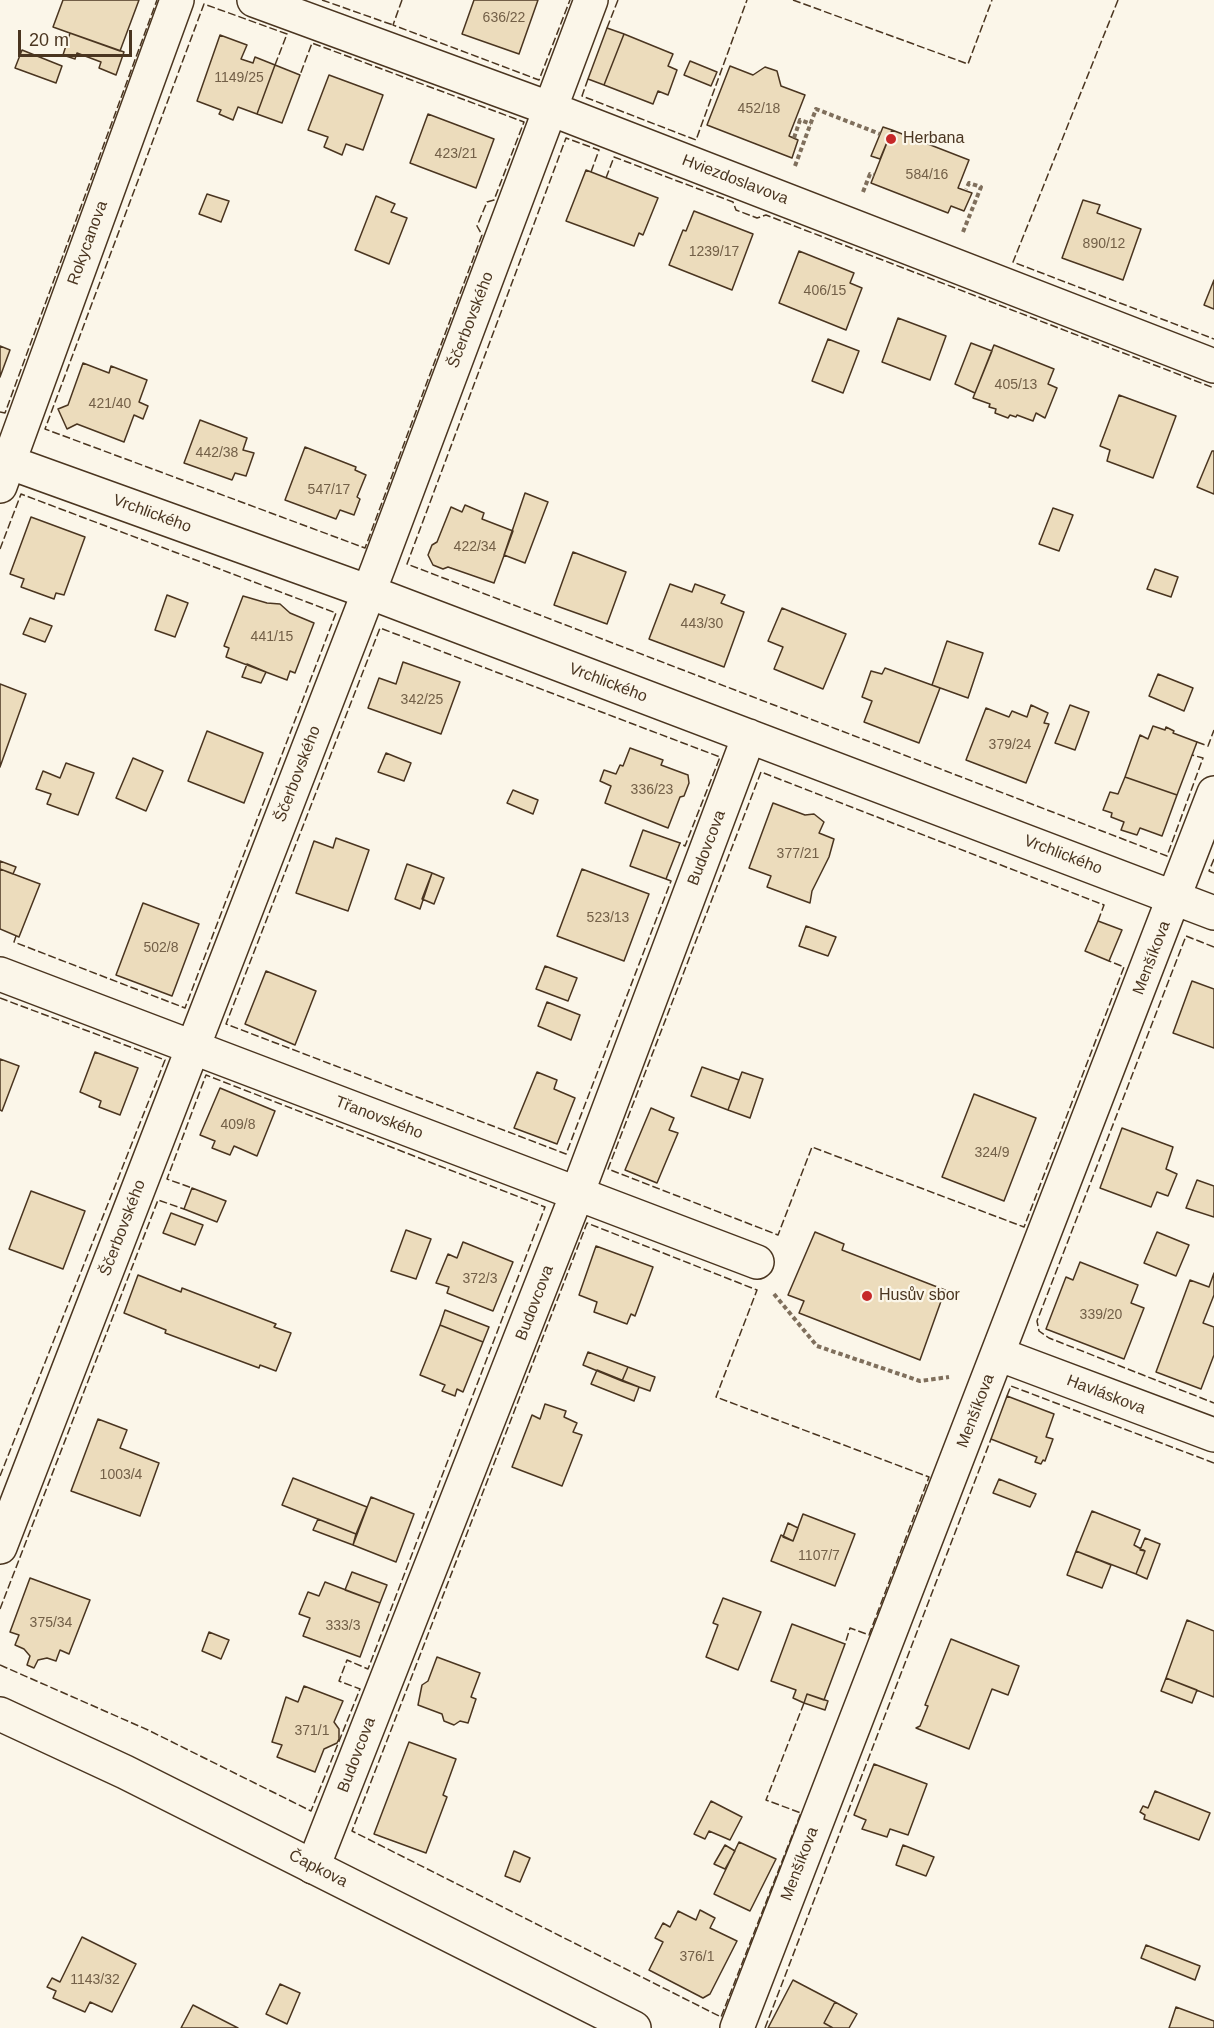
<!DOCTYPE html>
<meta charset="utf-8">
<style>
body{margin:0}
#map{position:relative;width:1214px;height:2028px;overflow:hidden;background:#fbf6e9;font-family:Helvetica,sans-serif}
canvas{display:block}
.scale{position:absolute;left:18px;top:30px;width:114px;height:27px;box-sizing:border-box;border:3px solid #4a3520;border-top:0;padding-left:8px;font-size:18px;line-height:21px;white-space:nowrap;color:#4a3520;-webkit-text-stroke:4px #fbf6e9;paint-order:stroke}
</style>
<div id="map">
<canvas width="1214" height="2028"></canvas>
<div class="scale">20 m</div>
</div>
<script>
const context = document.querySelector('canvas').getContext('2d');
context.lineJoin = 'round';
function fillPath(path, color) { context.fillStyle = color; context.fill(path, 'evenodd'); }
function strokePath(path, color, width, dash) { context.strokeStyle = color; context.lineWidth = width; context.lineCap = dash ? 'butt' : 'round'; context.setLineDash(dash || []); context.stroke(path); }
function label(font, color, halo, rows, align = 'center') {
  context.font = font + ' Helvetica,sans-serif'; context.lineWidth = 4.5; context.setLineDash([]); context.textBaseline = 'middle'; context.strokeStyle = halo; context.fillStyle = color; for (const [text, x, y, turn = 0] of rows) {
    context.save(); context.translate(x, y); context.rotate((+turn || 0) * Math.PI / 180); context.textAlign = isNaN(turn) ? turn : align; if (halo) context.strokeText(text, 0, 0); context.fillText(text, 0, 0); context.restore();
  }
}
const building = new Path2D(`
 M63 0H139L120 51 53 27Z
 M474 0H538L519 54 462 34Z
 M607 28 624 34 604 85 588 79Z
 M70 33 124 52 116 75 99 68 101 62 77 53 75 59 63 55Z
 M624 34 673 54 668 66 677 70 668 95 658 91 653 104 604 85Z
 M220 35 247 45 241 59 253 63 255 57 275 65 257 114 238 107 233 120 219 114 221 110 197 101Z
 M22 50 62 66 56 83 15 68Z
 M690 61 717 72 711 86 684 75Z
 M275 65 300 75 282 123 257 114Z
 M730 66 753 75 765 67 777 71 781 86 805 95 789 136 798 140 792 158 707 125Z
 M329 75 383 95 363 150 346 144 342 155 324 147 328 137 308 130Z
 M428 114 494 139 476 188 410 163Z
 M883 127 892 130 880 159 871 156Z
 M892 130 969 160 958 188 972 193 964 211 951 206 948 213 871 183Z
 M586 170 658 198 643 235 639 233 634 246 566 221Z
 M207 194 229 201 221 222 199 214Z
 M376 196 395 204 391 212 407 218 389 264 355 250Z
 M1083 200 1100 205 1097 213 1141 229 1123 280 1062 258Z
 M694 211 753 234 732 290 669 265 683 230 686 231Z
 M799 251 854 273 850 283 862 288 846 330 779 303Z
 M1214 280V309L1204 305Z
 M898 318 946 336 930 380 882 362Z
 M828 339 859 351 843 393 812 381Z
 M971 343 992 351 975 393 955 384Z
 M994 345 1054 369 1048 384 1057 388 1045 418 1036 413 1033 421 1017 415 1016 417 1010 415 1008 418 995 413 996 409 989 407 990 404 973 398Z
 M0 346 10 350 0 377Z
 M83 363 109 373 111 366 147 380 139 402 148 406 143 419 134 415 124 442 77 424 67 429 58 409 68 405Z
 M1119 395 1176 416 1153 478 1107 461 1110 450 1100 446Z
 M200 420 247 438 243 450 254 453 246 476 235 473 232 480 184 463Z
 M305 447 356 467 355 470 366 475 357 497 360 499 354 515 340 510 336 519 285 500Z
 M1212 451H1214V494L1197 487Z
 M525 493 548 502 525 563 504 555Z
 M465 505 484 513 482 519 513 531 494 583 448 567 443 569 433 565 428 555 432 545 437 542 451 507 462 512Z
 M1053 508 1073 515 1059 551 1039 544Z
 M31 517 85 537 64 595 56 593 54 599 21 587 24 579 10 574Z
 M573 552 626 572 607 624 554 605Z
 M1155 569 1178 577 1171 597 1147 589Z
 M670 584 692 592 695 584 725 595 721 603 744 612 724 667 649 639Z
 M167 595 188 603 175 637 155 630Z
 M243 596 267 603 280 604 290 613 314 623 295 673 290 671 287 680 226 657 229 648 224 646Z
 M782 608 846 634 823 689 774 669 783 647 768 641Z
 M30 618 52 626 45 642 23 634Z
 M947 641 983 653 968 698 932 685Z
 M403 662 460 682 441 734 368 708 379 678 396 684Z
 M247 664 266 672 261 683 242 677Z
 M885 668 940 688 919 743 864 722 872 701 862 697 871 671 882 674Z
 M1158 674 1193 688 1184 711 1149 696Z
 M0 684 26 694 0 767Z
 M1031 705 1048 713 1044 723 1049 724 1026 783 966 760 986 708 1009 717 1012 711 1027 717Z
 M1070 705 1089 712 1075 750 1055 743Z
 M1153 726 1165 730 1166 727 1174 731 1173 733 1197 742 1177 795 1125 777 1140 735 1148 739Z
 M207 731 263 753 244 803 188 781Z
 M630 748 663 760 661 765 688 775 689 783 684 796 680 797 668 828 605 803 611 786 600 781 604 770 616 774 620 765 623 766Z
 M386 753 411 763 404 781 378 772Z
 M133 758 163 771 146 811 116 798Z
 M66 763 94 773 78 815 47 804 51 794 36 789 43 771 60 778Z
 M1125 777 1177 795 1162 836 1140 828 1137 835 1121 830 1124 822 1111 817 1112 813 1103 810 1110 792 1118 794Z
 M513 790 538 800 533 814 507 803Z
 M773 803 805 815 814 814 824 822 819 833 834 839 829 857 812 891 810 903 767 887 771 876 749 868Z
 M643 830 680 843 666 879 630 866Z
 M336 838 369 850 348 911 296 893 314 841 333 848Z
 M0 861 16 867 13 874 0 869Z
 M407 864 432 873 420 909 395 899Z
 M0 869 40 884 19 937 0 929Z
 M582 869 649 894 624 961 557 936Z
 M432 873 444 878 434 904 422 899Z
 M143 903 199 924 172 996 116 975Z
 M1098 921 1122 930 1109 961 1085 951Z
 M806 926 836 937 828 956 799 946Z
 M545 966 577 978 568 1001 536 989Z
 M266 971 316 991 295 1045 245 1024Z
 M1192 981 1214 989V1048L1173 1033Z
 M547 1002 580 1015 571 1040 538 1026Z
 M95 1052 138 1068 120 1115 99 1107 101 1101 80 1092Z
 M0 1059 19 1066 2 1111 0 1110Z
 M702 1067 739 1080 728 1110 691 1096Z
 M537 1072 557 1080 554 1089 575 1098 557 1144 514 1128Z
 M742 1072 763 1079 750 1118 728 1110Z
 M220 1088 275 1111 257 1156 234 1146 230 1155 212 1148 215 1141 200 1135Z
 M974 1094 1036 1118 1004 1201 942 1177Z
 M651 1108 674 1118 669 1130 678 1133 657 1183 625 1170Z
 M1122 1128 1173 1147 1166 1169 1177 1174 1168 1196 1157 1192 1151 1207 1100 1188Z
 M1197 1180 1214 1186V1217L1186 1208Z
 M192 1188 226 1201 217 1222 184 1209Z
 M31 1191 85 1211 63 1269 9 1249Z
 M171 1213 203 1225 195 1245 163 1233Z
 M406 1230 431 1239 416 1279 391 1271Z
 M815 1232 844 1244 842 1250 945 1290 920 1360 799 1313 804 1301 788 1295Z
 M1157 1232 1189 1245 1176 1276 1144 1263Z
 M463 1242 513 1262 493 1311 447 1293 449 1287 436 1283 448 1254 457 1258Z
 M596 1246 653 1267 635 1316 631 1314 627 1324 594 1312 597 1302 579 1295Z
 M1080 1262 1138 1285 1131 1303 1144 1308 1124 1359 1046 1329 1066 1277 1073 1280Z
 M1214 1273V1295L1203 1323 1214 1327V1355L1201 1389 1156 1372 1190 1280 1209 1287Z
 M138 1275 181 1292 182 1288 276 1324 274 1327 291 1333 276 1371 260 1365 259 1368 165 1333 166 1330 124 1313Z
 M445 1310 489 1327 483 1342 440 1325Z
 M440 1325 483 1342 463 1392 457 1389 455 1396 442 1391 445 1385 420 1375Z
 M588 1352 628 1367 622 1381 583 1365Z
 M628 1367 655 1377 650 1391 622 1381Z
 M597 1370 639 1387 634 1401 591 1384Z
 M1007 1396 1054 1414 1046 1437 1053 1439 1045 1461 1043 1460 1041 1464 1035 1462 1037 1457 991 1439Z
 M545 1404 566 1411 564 1417 577 1423 573 1432 582 1435 562 1486 512 1467 532 1415 540 1419Z
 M98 1419 127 1430 120 1448 159 1463 140 1516 71 1491Z
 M293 1478 367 1507 356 1534 282 1505Z
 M999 1479 1036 1494 1030 1507 993 1493Z
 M371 1497 414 1514 396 1562 353 1545Z
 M1092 1511 1140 1530 1134 1545 1145 1551 1136 1574 1076 1551Z
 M803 1514 855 1534 835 1586 771 1561 781 1535 793 1541Z
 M318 1519 356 1534 353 1545 313 1530Z
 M788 1523 798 1528 793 1541 783 1537Z
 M1145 1538 1160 1544 1147 1579 1136 1574 1145 1551 1140 1550Z
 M1076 1551 1111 1565 1102 1588 1067 1575Z
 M352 1572 387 1585 380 1603 345 1590Z
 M30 1578 90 1600 69 1654 60 1650 56 1661 47 1658 38 1660 34 1668 27 1665 30 1656 24 1649 15 1645 19 1635 10 1632Z
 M325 1582 380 1603 360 1657 303 1636 310 1618 299 1614 308 1592 319 1596Z
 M723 1598 761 1612 738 1670 706 1657 718 1625 713 1623Z
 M1187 1620 1214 1631V1697L1166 1678Z
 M792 1624 845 1644 824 1700 807 1694 804 1703 793 1698 796 1690 771 1681Z
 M209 1632 229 1640 221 1659 202 1651Z
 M951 1639 1019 1666 1008 1695 992 1689 969 1749 916 1728 920 1726 928 1706 925 1705Z
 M437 1657 480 1673 471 1697 476 1699 468 1723 460 1721 454 1725 444 1721 442 1714 418 1705 422 1685 428 1681Z
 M1166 1678 1197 1690 1192 1703 1161 1691Z
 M304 1686 343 1701 334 1722 339 1729V1739L337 1743 324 1749 315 1772 277 1757 282 1745 272 1742 286 1697 298 1702Z
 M807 1694 828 1701 825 1710 804 1703Z
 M409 1742 456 1759 443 1795 447 1797 426 1853 374 1834Z
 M874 1764 927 1784 908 1835 890 1829 887 1837 862 1829 866 1820 854 1815Z
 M1155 1791 1210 1813 1199 1840 1144 1819 1145 1815 1140 1812 1143 1806 1148 1808Z
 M711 1801 742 1817 730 1840 709 1831 705 1839 694 1834Z
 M739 1842 776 1859 750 1911 714 1894Z
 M725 1845 735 1851 725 1869 714 1864Z
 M903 1845 934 1857 926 1876 896 1865Z
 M514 1851 530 1858 520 1882 505 1876Z
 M700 1910 715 1918 710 1928 737 1941 710 1994 703 1998 649 1970 663 1942 655 1938 663 1923 670 1927 678 1911 696 1920Z
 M82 1937 136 1964 112 2012 90 2002 85 2012 53 1998 56 1991 47 1987 52 1978 60 1982Z
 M1146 1945 1200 1966 1195 1980 1141 1958Z
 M793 1980 835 2002 824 2023 833 2028H768Z
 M280 1984 300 1993 287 2024 266 2014Z
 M835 2002 857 2014 849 2028H833L824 2023Z
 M193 2005 238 2028H181Z
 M1176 2007 1214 2021V2028H1169Z`);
const path = new Path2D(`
 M794 138 800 120 811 124
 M795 166 816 109 880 134
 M863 192 870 174 874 175
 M963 232 981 187 969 183 966 189
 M774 1294 817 1346 920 1381 949 1377`);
const minor = new Path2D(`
 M254 0 551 109 1214 366
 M0 459 369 592 1214 913
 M0 486 177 0
 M0 974 757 1262
 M998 1354 1214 1435
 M0 1547 378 568 591 0
 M313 1867 577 1194 749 736
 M737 2028 1214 793`);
const tertiary = new Path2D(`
 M0 1714 125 1772 634 2028`);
const fence = new Path2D(`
 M322 0 393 25
 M402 0 393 25 539 80 570 0
 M793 0 968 64 992 0
 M1118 0 1013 262 1214 339
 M607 28 618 0
 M275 65 287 34 204 4 45 429 365 548 482 235 477 226 487 202 494 200 524 122 312 43 300 75
 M588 79 582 96 696 140 747 0
 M591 172 599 150 566 138 407 564 1167 856 1203 758 1192 755
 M606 178 614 157 733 202 736 210 757 218 766 215 1214 388
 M0 412 5 413 157 0
 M0 549 21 494 336 613 185 1008 14 942 16 936
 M1197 742 1208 746 1214 730
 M1214 859 1209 871 1214 873
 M666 879 671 881 566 1154 226 1024 380 628 720 757 685 846 680 843
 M1098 921 1104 905 761 772 608 1169 778 1235 812 1147 1024 1227 1124 967 1109 961
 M1214 947 1186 936 1037 1321 1039 1331 1049 1338 1214 1403
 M0 998 165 1060 0 1476
 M1007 1396 1011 1386 1214 1463
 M0 1609 158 1200 184 1209
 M0 1665 148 1730 311 1811 360 1689 339 1681 347 1660 368 1669 545 1207 206 1075 167 1179 192 1188
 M804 1703 766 1800 801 1813 721 2017 352 1831 587 1223 757 1290 716 1397 929 1477 869 1635 850 1628 845 1644
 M765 2028 991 1439`);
const markers = [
 [891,139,6,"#c62828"],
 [867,1296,6,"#c62828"]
];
const numberNames = [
 ["636/22",504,18],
 ["1149/25",239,78],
 ["452/18",759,109],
 ["423/21",456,154],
 ["584/16",927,175],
 ["890/12",1104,244],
 ["1239/17",714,252],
 ["406/15",825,291],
 ["405/13",1016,385],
 ["421/40",110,404],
 ["442/38",217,453],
 ["547/17",329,490],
 ["422/34",475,547],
 ["443/30",702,624],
 ["441/15",272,637],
 ["342/25",422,700],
 ["379/24",1010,745],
 ["336/23",652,790],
 ["377/21",798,854],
 ["523/13",608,918],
 ["502/8",161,948],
 ["409/8",238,1125],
 ["324/9",992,1153],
 ["372/3",480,1279],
 ["339/20",1101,1315],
 ["1003/4",121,1475],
 ["1107/7",819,1556],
 ["375/34",51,1623],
 ["333/3",343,1626],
 ["371/1",312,1731],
 ["376/1",697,1957],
 ["1143/32",95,1980]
];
const poiNames = [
 ["Herbana",903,139],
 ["Husův sbor",879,1296]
];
const streetNames = [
 ["Hviezdoslavova",735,180,21],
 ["Rokycanova",88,243,-70],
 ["Ščerbovského",471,320,-69],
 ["Vrchlického",152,514,20],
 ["Vrchlického",608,683,21],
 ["Ščerbovského",298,774,-69],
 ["Budovcova",707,848,-69],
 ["Vrchlického",1063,855,21],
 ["Menšíkova",1152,958,-69],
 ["Třanovského",379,1118,21],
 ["Ščerbovského",123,1228,-69],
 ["Budovcova",535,1303,-69],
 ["Havláskova",1106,1395,21],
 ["Menšíkova",976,1411,-69],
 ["Budovcova",357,1755,-69],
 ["Menšíkova",800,1864,-69],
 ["Čapkova",318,1869,27]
];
fillPath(building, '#ecdcbc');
strokePath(building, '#4a3520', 1.5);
strokePath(minor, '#4a3520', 36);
strokePath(tertiary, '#4a3520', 36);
strokePath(path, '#7f6f5c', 4, [4.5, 3]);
strokePath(minor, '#fbf6e9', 33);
strokePath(tertiary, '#fbf6e9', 33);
strokePath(fence, '#4a3520', 1.5, [8, 3]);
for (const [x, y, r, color] of markers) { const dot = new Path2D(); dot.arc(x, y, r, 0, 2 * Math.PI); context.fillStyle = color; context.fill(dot); strokePath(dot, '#fbf6e9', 2); }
label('14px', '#725f47', null, numberNames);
label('16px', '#4a3520', '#fbf6e9', poiNames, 'left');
label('16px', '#4a3520', '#fbf6e9', streetNames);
</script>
